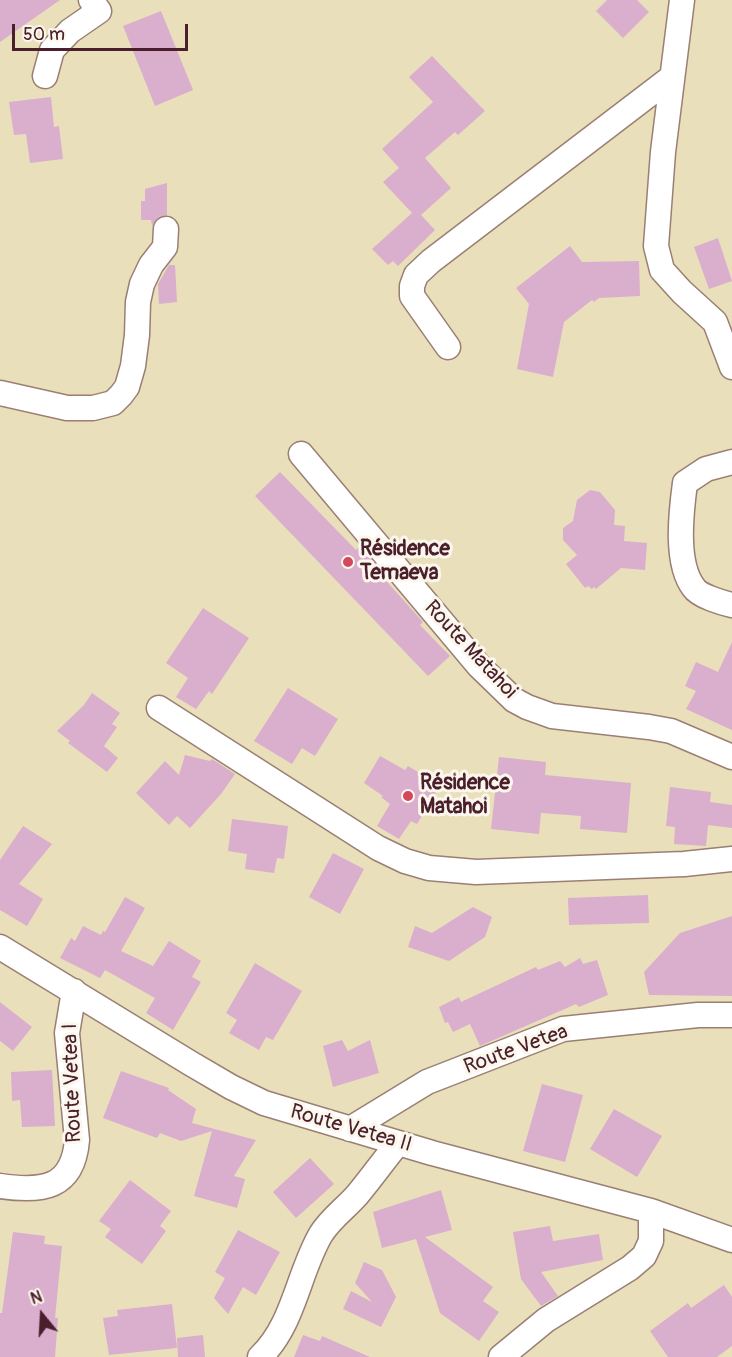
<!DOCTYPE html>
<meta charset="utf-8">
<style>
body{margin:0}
#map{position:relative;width:732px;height:1357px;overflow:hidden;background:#eadfbb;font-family:Pangolin,sans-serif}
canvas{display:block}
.north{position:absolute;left:12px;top:1285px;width:60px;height:60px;-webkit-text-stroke:4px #fbf7ec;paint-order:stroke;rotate:342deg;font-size:16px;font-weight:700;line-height:24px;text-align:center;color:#4a1f2b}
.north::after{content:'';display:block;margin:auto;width:21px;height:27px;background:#4a1f2b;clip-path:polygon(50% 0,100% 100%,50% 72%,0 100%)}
.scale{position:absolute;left:12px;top:24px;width:176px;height:27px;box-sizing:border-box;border:3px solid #4a1f2b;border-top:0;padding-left:8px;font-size:18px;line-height:21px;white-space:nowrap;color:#4a1f2b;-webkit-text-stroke:4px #fbf7ec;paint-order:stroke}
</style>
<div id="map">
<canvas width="732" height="1357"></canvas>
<div class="north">N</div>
<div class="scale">50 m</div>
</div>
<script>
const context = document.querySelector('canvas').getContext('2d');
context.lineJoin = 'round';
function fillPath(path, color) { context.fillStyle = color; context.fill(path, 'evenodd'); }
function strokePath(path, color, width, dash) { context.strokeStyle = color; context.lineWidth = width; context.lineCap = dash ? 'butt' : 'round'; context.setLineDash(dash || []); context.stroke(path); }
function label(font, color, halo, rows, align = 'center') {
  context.font = font + ' Pangolin,sans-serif'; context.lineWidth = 6; context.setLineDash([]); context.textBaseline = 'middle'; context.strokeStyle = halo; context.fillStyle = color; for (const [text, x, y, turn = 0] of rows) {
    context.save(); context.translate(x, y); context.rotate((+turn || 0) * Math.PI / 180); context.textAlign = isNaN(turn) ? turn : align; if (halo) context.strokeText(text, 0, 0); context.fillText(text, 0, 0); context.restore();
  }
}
const building = new Path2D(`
 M0 0H60L0 42Z
 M607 0H637L649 12 623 38 596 11Z
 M161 11 193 90 155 106 123 26Z
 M432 56 485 111 458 135 455 132 425 158 451 188 421 215 435 230 398 266 393 261 388 265 372 249 412 213 383 182 399 168 382 149 433 102 409 77Z
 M51 97 54 127 59 126 63 159 30 163 26 134 14 135 9 102Z
 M167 183V215L159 217 152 226 151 220H141V201H145V189Z
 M718 238 732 281 709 289 694 247Z
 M570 246 582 262 639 261 640 296 599 298 594 302 592 300 564 322 553 377 517 369 529 304 516 288Z
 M169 265H175L177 302 159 304 158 284Z
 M280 472 356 550 360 546 375 564 373 566 423 622 420 625 450 656 428 676 255 496Z
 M590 490 600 492 615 510 614 525 625 526 624 541 647 543 645 570 621 568 596 589 594 587 592 589 588 586 585 588 566 564 577 555 563 540V528L573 521 577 500Z
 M203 608 249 638 212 694 209 691 196 709 176 697 188 678 166 663Z
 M732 642V730L686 709 696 691 685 686 696 662 718 672Z
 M288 688 338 719 315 756 302 748 292 764 254 741Z
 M92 693 120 713 112 724 117 727 104 746 118 758 107 772 68 743 70 741 57 731 84 705Z
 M185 755 210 761 212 759 235 774 221 794 190 828 177 816 169 825 136 793 165 761 179 775Z
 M380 756 405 770 408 766 433 781 430 786 438 790 417 824 411 821 399 839 377 826 390 804 381 797 383 796 364 783Z
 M499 757 546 762 545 775 631 783 627 833 580 829 581 816 541 813 539 834 491 829Z
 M670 787 711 792 710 802 732 805V828L708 825 706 846 674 844 675 827 666 826Z
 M232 819 288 826 284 859 277 858 274 873 245 869 247 854 228 851Z
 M23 826 52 844 19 884 43 899 27 926 0 910V860Z
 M333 853 364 869 340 914 309 897Z
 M648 895 649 923 569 925 568 898Z
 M125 897 145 908 121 951 153 966 169 941 201 961 192 977 201 982 173 1030 146 1013 155 998 105 970 100 978 60 958 71 938 75 941 83 926 101 935 103 931 105 932Z
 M473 907 492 917 485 937 449 961 408 947 415 926 432 933Z
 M732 916V996L649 995 644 972 680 933Z
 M580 958 583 964 597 960 608 995 579 1007 576 1004 480 1046 470 1024 453 1032 448 1022 445 1023 439 1007 459 997 461 1002 536 967 538 970 560 961 565 967Z
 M255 963 302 991 273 1040 266 1037 259 1050 229 1033 237 1020 226 1013Z
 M0 1002 32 1027 13 1051 0 1041Z
 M342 1040 348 1051 370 1040 379 1073 333 1087 323 1046Z
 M52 1070 55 1126 22 1127 20 1100 12 1101 11 1072Z
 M121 1071 169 1088 168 1090 196 1109 192 1123 256 1140 234 1176 245 1179 237 1208 194 1196 212 1131 181 1141 160 1133 157 1138 103 1118Z
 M542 1084 583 1095 565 1162 523 1151Z
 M614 1109 662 1136 637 1177 590 1149Z
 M310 1158 334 1184 296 1218 273 1192Z
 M130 1180 171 1211 160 1226 166 1231 142 1264 105 1237 111 1229 99 1221Z
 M441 1190 452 1230 425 1237 493 1287 483 1301 499 1312 479 1341 440 1313 416 1239 382 1248 373 1212Z
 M550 1226 553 1241 599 1234 603 1260 541 1272 558 1296 541 1306 521 1279 513 1232Z
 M238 1230 280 1252 256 1295 243 1287 228 1314 214 1298 225 1278 215 1272Z
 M13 1232 45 1236 44 1244 62 1246 55 1318H58L55 1357H0V1313H2Z
 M364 1262 382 1270 396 1297 381 1327 343 1309 351 1291 372 1302 355 1283Z
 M724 1285 732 1297V1346L717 1357H668L650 1331 688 1303 691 1308Z
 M172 1304 177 1348 109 1355 103 1318 118 1316 117 1310Z
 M203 1335 205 1357H178L177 1338Z
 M303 1335 320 1341 322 1336 370 1357H294Z`);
const minor = new Path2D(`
 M682 0 663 152 656 246 662 270 682 292 715 322 732 367
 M45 76 52 50 70 31 99 11 91 0
 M448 347 412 296V286L416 275 431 261 672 77
 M0 393 67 408H93L113 403 121 395 127 387 133 366 137 335 138 302 142 284 151 265 165 247 166 229
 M301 454 479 666 514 700 527 707 552 716 649 727 671 731 732 757
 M732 462 706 469 685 483C681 513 675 564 694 588 699 596 723 603 732 605
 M159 708 378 848 405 861 429 868 476 872 684 864 732 859
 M0 947 190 1063 231 1087 264 1103 432 1153 651 1211 732 1240
 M350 1129 427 1082 563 1029 698 1015H732
 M0 1186C42 1192 73 1189 77 1140L67 1033 74 991
 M260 1357C294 1325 298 1273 321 1234 331 1218 346 1208 358 1194 372 1177 385 1159 398 1143
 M501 1357 546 1320 630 1268 644 1256 651 1241V1211`);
const markers = [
 [348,562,6,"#d1495b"],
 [408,796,6,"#d1495b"]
];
const poiNames = [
 ["Résidence",360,550],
 ["Temaeva",360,574],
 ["Résidence",420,784],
 ["Matahoi",420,808]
];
const streetNames = [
 ["Route Matahoi",470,650,47],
 ["Route Vetea",516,1050,-20],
 ["Route Vetea I",73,1083,-92],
 ["Route Vetea II",351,1129,16]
];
fillPath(building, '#daaecd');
strokePath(minor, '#9a7f73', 27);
strokePath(minor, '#fff', 24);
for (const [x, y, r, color] of markers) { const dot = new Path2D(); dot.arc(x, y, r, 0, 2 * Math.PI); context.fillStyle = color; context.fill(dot); strokePath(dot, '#fbf7ec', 2); }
label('bold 21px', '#4a1f2b', '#fbf7ec', poiNames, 'left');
label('21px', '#4a1f2b', '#fbf7ec', streetNames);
</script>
